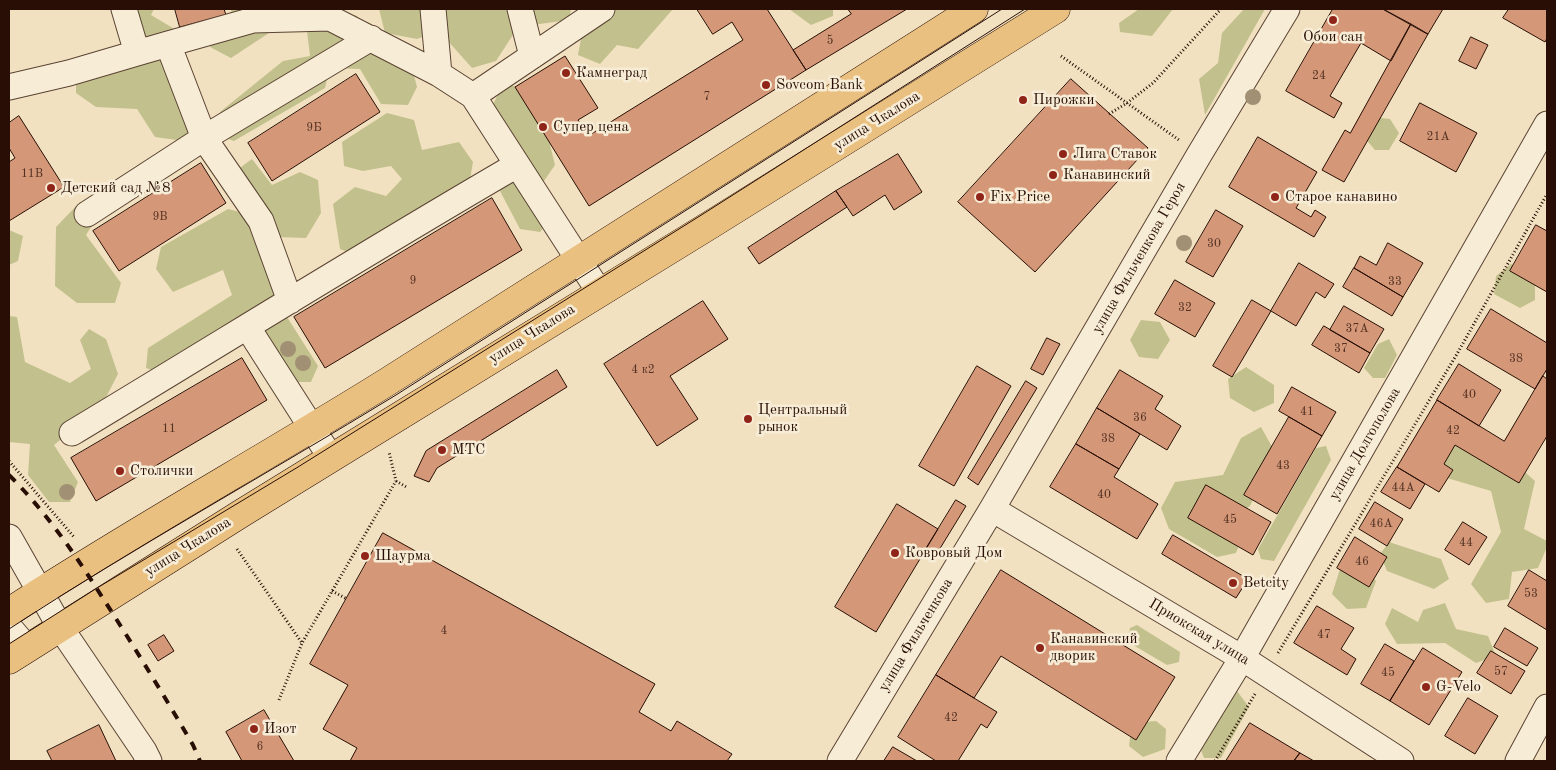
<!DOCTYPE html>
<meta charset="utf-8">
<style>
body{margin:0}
#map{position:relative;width:1556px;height:770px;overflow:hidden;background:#f2e1c0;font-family:"Old Standard TT",serif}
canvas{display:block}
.frame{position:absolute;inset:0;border:10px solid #280e04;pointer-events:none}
</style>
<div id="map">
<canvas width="1556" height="770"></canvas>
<div class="frame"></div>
</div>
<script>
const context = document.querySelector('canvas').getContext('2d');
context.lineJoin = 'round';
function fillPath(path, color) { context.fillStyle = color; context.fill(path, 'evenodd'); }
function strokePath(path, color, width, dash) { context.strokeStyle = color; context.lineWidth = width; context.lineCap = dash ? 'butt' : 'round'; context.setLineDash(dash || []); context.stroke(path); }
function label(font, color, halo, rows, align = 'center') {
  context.font = font + ' "Old Standard TT",serif'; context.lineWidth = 5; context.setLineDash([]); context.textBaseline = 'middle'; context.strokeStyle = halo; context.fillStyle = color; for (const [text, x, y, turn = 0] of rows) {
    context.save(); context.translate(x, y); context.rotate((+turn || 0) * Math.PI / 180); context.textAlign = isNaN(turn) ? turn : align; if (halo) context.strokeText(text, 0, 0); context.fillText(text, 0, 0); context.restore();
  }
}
const green = new Path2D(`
 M112 9H154L151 15 178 31 195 127 184 141 155 137 137 109 96 107 76 93V63L138 45 112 13Z
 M231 9H336L357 16 375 46 407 49 417 87 408 105 381 104 360 69 330 68 325 88 234 141 217 135 220 112 283 61 310 56 307 31 275 29 231 58 210 47 216 24 232 18Z
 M379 9H571L569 20 518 27 496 61 472 68 439 31 417 39 385 33Z
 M617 9H673L638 49 617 45 600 64 578 55 582 33Z
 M789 9H833V16L811 25Z
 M1139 9H1179H1173L1152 36 1120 32 1119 23Z
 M1244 9H1265L1205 115 1199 79 1218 63 1222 33Z
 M503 85 536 88 555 165 533 197 549 221 540 232 520 229 500 191 519 161 490 110Z
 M387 113 414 120 422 150 459 142 473 162 466 202 369 260 340 249 333 204 355 187 386 196 402 179 391 166 363 171 344 166 342 142Z
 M1372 117 1390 119 1399 133 1389 150H1375L1363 136Z
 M252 159 272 185 300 172 318 180 321 213 306 238 275 237 237 170Z
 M80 202 98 216 86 235 121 283 115 303H77L55 286 56 227Z
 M228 209 252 215 275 298 318 366 311 382H290L250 319 160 373 146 368 148 348 232 295 223 270 173 292 156 269 161 247Z
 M9 230 23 236 18 261 9 265Z
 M1511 264 1535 278V300L1520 308 1494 294 1496 276Z
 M9 316 17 317 25 362 70 383 91 369 80 340 89 329 106 339 118 374 101 407 54 445 78 482 70 502H49L28 475 30 444 9 442Z
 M1141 320 1160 322 1170 340 1158 359 1139 357 1130 340Z
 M1389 339 1397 355 1385 378H1373L1364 368 1378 344Z
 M1246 367 1274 385V403L1254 412 1230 398 1228 379Z
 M1261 427 1275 452 1250 506 1232 519 1242 538 1236 553 1217 557 1169 529 1161 508 1175 482 1223 475 1241 438Z
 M1433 434 1493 444 1535 481 1524 529 1547 541V547L1538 568 1512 572 1509 599 1486 603 1471 584 1501 532 1491 491 1447 478Z
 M1326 446 1331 460 1274 561 1261 559 1258 549 1316 448Z
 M1389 542 1441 559 1449 579 1434 589 1387 571 1380 554Z
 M1364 565 1376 581 1366 608 1347 609 1332 594 1341 566Z
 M1445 603 1456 629 1488 636 1496 656 1476 663 1445 643 1397 644 1385 624 1392 608 1418 622 1423 610Z
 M1137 625 1180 652 1179 662 1167 665 1128 642 1130 628Z
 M1226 691H1237L1249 707 1221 758H1204L1197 740Z
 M1156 721 1166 729 1165 749 1143 757 1129 746 1132 723Z`);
const building = new Path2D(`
 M175 9H224L226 15 180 27Z
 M697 9H767L806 70 589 206 515 87 565 56 598 108 578 120 588 136 743 40 732 22 713 34Z
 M848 9H907L806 70 793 50 851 14Z
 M1333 9H1383L1411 24 1391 61 1361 43 1330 96 1342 103 1334 118 1286 91Z
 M1383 9H1443L1428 34Z
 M1509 9H1547V38L1545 42 1503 18Z
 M1411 24 1428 34 1344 182 1322 170 1345 130 1350 133Z
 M1471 37 1488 45 1476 69 1459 61Z
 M356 74 380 112 272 181 248 143Z
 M1071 79 1148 148 1035 272 958 202Z
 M1420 103 1477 133 1456 172 1400 141Z
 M19 116 64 187 9 221V162L15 158 9 148V123Z
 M1258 137 1317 172 1296 208 1311 217 1315 210 1326 217 1314 237 1229 187Z
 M898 154 922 192 894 210 885 195 853 216 836 191Z
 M201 163 226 203 119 271 93 231Z
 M836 191 847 207 759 264 748 248Z
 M492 198 522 250 325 368 294 317Z
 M1216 210 1243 226 1213 277 1186 262Z
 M1536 225 1547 231V292L1510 271Z
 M1388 243 1423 263 1403 297 1354 268 1360 256 1376 265Z
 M1299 263 1334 284 1325 298 1316 292 1296 326 1271 311Z
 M1354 268 1403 297 1392 316 1343 287Z
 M1175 280 1215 303 1195 337 1155 314Z
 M1252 300 1271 311 1232 377 1213 366Z
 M703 301 728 339 670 376 698 419 657 446 604 364Z
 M1344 306 1384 329 1370 353 1330 330Z
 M1491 309 1547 343V369L1535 389 1467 349Z
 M1324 326 1370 353 1359 373 1312 345Z
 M1047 338 1060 344 1043 375 1031 369Z
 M242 358 267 400 96 501 71 458Z
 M1459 364 1501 390 1479 426 1437 400Z
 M977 366 1011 386 954 486 919 466Z
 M557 370 567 387 437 468 429 482 414 476 426 451Z
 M1120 370 1163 396 1155 409 1181 426 1167 450 1097 408Z
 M1543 376 1547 379V436L1519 483 1455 445 1444 464 1453 470 1439 492 1397 467 1437 400 1504 441Z
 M1026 381 1037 388 978 485 968 478Z
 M1292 387 1336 412 1322 436 1279 411Z
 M1097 408 1140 434 1119 469 1076 444Z
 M1289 417 1322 436 1277 514 1244 495Z
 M1076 444 1119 469 1114 477 1158 504 1137 539 1050 487Z
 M1397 467 1425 484 1410 509 1381 492Z
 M1206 485 1271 522 1253 555 1188 518Z
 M956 500 966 506 936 555 926 549Z
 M1375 502 1403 519 1387 546 1359 529Z
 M897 504 938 529 876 632 835 607Z
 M1463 522 1487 537 1469 565 1445 550Z
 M383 533 655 684 639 712 671 731 677 721 732 754 727 761H350L357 748 323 729 348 685 310 664Z
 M1173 535 1248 579 1236 598 1162 554Z
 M1355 537 1387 557 1369 587 1337 568Z
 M1001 570 1175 677 1136 740 1001 656 974 698 936 675Z
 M1529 570 1547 581V630L1508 606Z
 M1317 606 1354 628 1341 649 1356 659 1347 675 1294 643Z
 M1505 628 1538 648 1527 666 1494 647Z
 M164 635 174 651 158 661 148 645Z
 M1385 644 1414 661 1390 701 1361 684Z
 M1423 648 1462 672 1429 725 1390 701Z
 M1491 651 1525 671 1511 694 1477 673Z
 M936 675 997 712 987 728 981 724 958 761H936L898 737Z
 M1468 698 1498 716 1475 754 1445 736Z
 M264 710 294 761H242L226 732Z
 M1250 723 1300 753 1294 761H1226Z
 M99 725 116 761H52L47 751Z
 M893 747 917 761H884Z
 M1300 753 1314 761H1294Z`);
const path = new Path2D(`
 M1061 56 1179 140
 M1109 114 1127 103 1153 83 1221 9
 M9 461 74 537
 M396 481 408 488
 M237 549 302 643 396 481 389 452
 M332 591 347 599
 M1278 653 1457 354 1547 194
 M279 700 302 643
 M1215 761 1255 694`);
const minor = new Path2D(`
 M124 9 137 53 168 44 204 138 261 221 290 301
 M433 9 439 74
 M520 9 532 56
 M168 44 253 20 330 18 439 74 473 96 602 9
 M9 87 69 73 137 53
 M473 96 600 293
 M87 214 204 138 371 38
 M248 328 331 458
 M72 433C220 344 367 252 517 165
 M992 509 1242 658 1401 761
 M9 537 60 627 144 751 149 761
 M9 627 27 648
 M840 761 992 509 1199 155 1287 9
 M1179 761 1242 658 1547 124
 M1518 761 1547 707`);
const major = new Path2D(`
 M9 612C133 531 262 460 387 382L974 9
 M9 660 242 513 710 225 1056 9`);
const tram = new Path2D(`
 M9 629C135 547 267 474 396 395L1002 9
 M9 644 97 588 298 467 703 214 1025 9`);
const rail = new Path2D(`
 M9 475C43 509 71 548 97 589 130 640 162 692 193 745L200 761`);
const trees = [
 [1253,97],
 [1184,243],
 [288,349],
 [303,363],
 [67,492]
];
const markers = [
 [1333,20,5,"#8f2418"],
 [566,73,5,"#8f2418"],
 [766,85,5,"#8f2418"],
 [1023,100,5,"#8f2418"],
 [543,127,5,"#8f2418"],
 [1063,154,5,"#8f2418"],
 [1053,175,5,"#8f2418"],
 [51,188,5,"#8f2418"],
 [980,197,5,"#8f2418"],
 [1275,197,5,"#8f2418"],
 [748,419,5,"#8f2418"],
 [442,450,5,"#8f2418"],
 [120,471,5,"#8f2418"],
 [895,553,5,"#8f2418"],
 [365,556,5,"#8f2418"],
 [1233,583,5,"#8f2418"],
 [1040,648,5,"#8f2418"],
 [1426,687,5,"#8f2418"],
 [254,729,5,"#8f2418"]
];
const numberNames = [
 ["5",830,41],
 ["24",1319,76],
 ["7",707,97],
 ["9Б",314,128],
 ["21А",1438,137],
 ["11В",32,174],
 ["9В",160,217],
 ["30",1214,244],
 ["9",413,281],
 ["33",1395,282],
 ["32",1185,308],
 ["37А",1357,329],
 ["37",1341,349],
 ["38",1516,359],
 ["4 к2",643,370],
 ["40",1469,395],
 ["41",1307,412],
 ["36",1140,418],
 ["11",169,429],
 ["42",1453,431],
 ["38",1108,439],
 ["43",1283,466],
 ["44А",1403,488],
 ["40",1104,495],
 ["45",1230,520],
 ["46А",1381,524],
 ["44",1466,543],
 ["46",1362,562],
 ["53",1531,594],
 ["4",444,631],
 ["47",1324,635],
 ["57",1501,672],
 ["45",1388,673],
 ["42",951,718],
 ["6",260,747]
];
const poiNames = [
 ["Обои сан",1333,37,"center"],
 ["Камнеград",576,73],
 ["Sovcom Bank",776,85],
 ["Пирожки",1033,100],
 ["Супер цена",553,127],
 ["Лига Ставок",1073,154],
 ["Канавинский",1063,175],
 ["Детский сад №8",61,188],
 ["Fix Price",990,197],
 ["Старое канавино",1285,197],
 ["Центральный",758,410],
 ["рынок",758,427],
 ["МТС",452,450],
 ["Столички",130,471],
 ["Ковровый Дом",905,553],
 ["Шаурма",375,556],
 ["Betcity",1243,583],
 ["Канавинский",1050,639],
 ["дворик",1050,656],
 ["G-Velo",1436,687],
 ["Изот",264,729]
];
const streetNames = [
 ["улица Чкалова",877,121,-32],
 ["улица Фильченкова Героя",1139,258,-60],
 ["улица Чкалова",532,334,-32],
 ["улица Долгополова",1365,444,-60],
 ["улица Чкалова",188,547,-32],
 ["Приокская улица",1199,632,31],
 ["улица Фильченкова",916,635,-59]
];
fillPath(green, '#c2c18d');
fillPath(building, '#d49879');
strokePath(building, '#280e04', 1);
strokePath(minor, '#5a4333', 27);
strokePath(major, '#280e04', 29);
strokePath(path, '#280e04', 3, [1, 2.5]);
strokePath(minor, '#f7ecd6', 25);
strokePath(major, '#e9c080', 28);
strokePath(tram, '#280e04', 1);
strokePath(rail, '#280e04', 4, [9, 9]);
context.fillStyle = '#a19073';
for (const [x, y] of trees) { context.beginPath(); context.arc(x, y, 8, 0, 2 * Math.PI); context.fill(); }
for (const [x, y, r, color] of markers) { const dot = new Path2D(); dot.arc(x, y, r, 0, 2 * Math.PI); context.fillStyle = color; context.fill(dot); strokePath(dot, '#f7ecd6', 2); }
label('12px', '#533021', null, numberNames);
label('15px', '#280e04', '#f7ecd6', poiNames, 'left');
label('15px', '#280e04', '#f7ecd6', streetNames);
</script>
